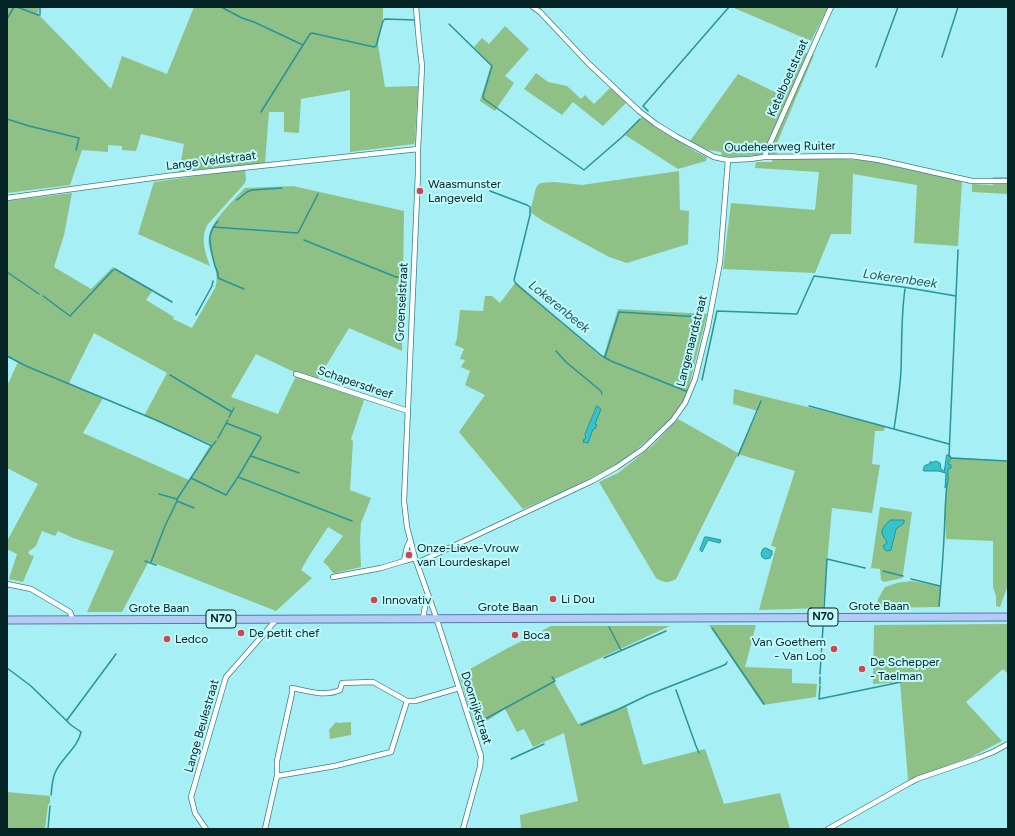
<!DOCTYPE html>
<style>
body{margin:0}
#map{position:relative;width:1015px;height:836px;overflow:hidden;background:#a6eff4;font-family:Figtree,sans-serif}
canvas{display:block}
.frame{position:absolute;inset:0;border:8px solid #042325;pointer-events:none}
</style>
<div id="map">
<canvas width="1015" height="836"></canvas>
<div class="frame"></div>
</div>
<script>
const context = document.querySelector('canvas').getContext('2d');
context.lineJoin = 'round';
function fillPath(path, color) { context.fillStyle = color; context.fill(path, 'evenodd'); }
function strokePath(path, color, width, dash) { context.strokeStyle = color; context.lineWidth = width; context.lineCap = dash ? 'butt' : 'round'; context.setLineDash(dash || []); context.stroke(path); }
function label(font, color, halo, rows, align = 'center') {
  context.font = font + ' Figtree,sans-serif'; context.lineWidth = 4; context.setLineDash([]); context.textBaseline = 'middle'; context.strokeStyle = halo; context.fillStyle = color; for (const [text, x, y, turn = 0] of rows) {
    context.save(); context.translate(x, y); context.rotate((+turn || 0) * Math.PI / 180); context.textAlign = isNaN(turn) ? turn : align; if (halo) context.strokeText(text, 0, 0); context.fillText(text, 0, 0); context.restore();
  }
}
const green = new Path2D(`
 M7 7H39L38 14 111 89 122 56 167 74 194 7H383V17L378 45 385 87 418 86 415 141 414 144 350 152V90L301 99 299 133 284 132V112H269L265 163 179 172 184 144 141 134 136 151 122 150V146L108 145V152L82 150 70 185 7 193Z
 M732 7H828L811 41Z
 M505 26 529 49 505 76 514 83 495 111 480 101 491 65 474 47 482 38 489 44Z
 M804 53 814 55 775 148 777 154 870 161 962 181 958 246 914 243 917 185 853 174 851 234H831L815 273 723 269 731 203 815 210 819 172 755 168 756 162H772L773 154 732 157 722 156 721 152 708 150 690 141 738 74 785 97Z
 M536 73 548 82 567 86 581 99 585 95 594 104 610 88 626 103 603 126 573 102 562 115 524 89Z
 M642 117 696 152 707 157 706 161 678 169 625 135Z
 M245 169 246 179 245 183 208 224C200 237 205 252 210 266L138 234 154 182Z
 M679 171 680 210 689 211 688 244 627 263 609 257 543 221 530 212 536 188 538 185 541 183 554 182 582 185Z
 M993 177H1008V194L972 192V184L993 185Z
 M293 186 404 211 402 351 349 328 318 379 294 372 256 354 231 397 278 414 296 376 364 400 351 439 353 441 350 490 371 498 361 523 360 541 361 567 336 573H333L327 565 323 562 343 536 328 527 309 556 301 570 312 578 276 611 149 561 122 612H87L114 551 73 538 58 531 55 536 42 531 36 546 28 552 30 555 34 556 23 582 9 579 17 554 7 549V541L38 484 7 468V386L18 362 7 357V201L72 193 64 235 54 267 91 289 113 267 153 290 146 300 174 317 173 319 192 328 215 288C219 278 215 270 213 260 211 253 207 244 209 236 212 220 234 200 245 188ZM94 333 167 373 144 416 211 444 189 480 83 433 103 398 69 383Z
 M516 282 603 358 618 309 707 314 687 394 680 407 672 418 635 451 616 465 567 490 523 509 459 432 485 395 465 385 470 371 461 367 465 360 460 359 464 349 455 345 457 338 460 310 483 311 485 296H492L500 303Z
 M734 389 885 426 884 431H875L872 464 880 465 872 513 832 508 823 608 759 610 776 547 771 546 795 471 738 454 676 579C668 583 664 583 656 578L599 482 618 473 652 446 678 419 738 453 758 411 733 404Z
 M948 457 1008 461V585L1000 607 996 606V596L993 587V541L946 539 945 516Z
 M880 507 912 512 903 574 902 578 884 582 881 580 880 569 871 568Z
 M911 581 941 586 940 607 877 608 878 599 885 587 897 583Z
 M1008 624V674L1003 669 966 702 1002 741 971 757 908 780 900 682 873 684 874 625Z
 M709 625H756L745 667 792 669V683L817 684 816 697 763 705Z
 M551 626H670L553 680 578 724 626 705 643 765 705 749 724 804 780 793 790 829H521L520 815 578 801 564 733 533 747 524 729 517 732 505 709 476 728 459 675 508 648Z
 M336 722 338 723 351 722V735L330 739 329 730Z
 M7 792 50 796V803L48 805 45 829H7Z`);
const water = new Path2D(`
 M597 406 601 409 595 424 597 425 595 429H593L588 443 583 442 584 439 586 438 585 435Z
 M947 455H949L951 458 948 464 951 465V468L948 469V482L945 488 946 473 938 471H924L923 470 924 468V466L929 464 931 461V463L936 461 940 463 941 469 944 471Z
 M891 520H904V523L896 529 891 550 887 551 884 549 883 546 887 543C886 540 883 536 882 534 881 529 887 522 891 520Z
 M705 537H707L721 540 720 543 708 540 702 552 700 550Z
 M766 548 772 551V555H771L770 558 765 559 762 557 761 553 763 549Z`);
const stream = new Path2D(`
 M17 7 38 15H40V7
 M221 7 242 18 254 22 303 45 310 34 312 33 374 47 376 46 383 21 385 19 415 20V25
 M7 19 14 7
 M449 24 492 66 483 96 484 99 584 170 622 137 640 119
 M942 57 958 7
 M876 67 898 7
 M648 111 643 106 729 7
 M261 112 303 45
 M7 119 29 126 79 138 76 150
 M490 191 527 205 530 207V215L514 280 516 284 602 356 611 361 688 392
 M237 200 247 192 252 190 282 188
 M218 221C208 233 209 239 212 254 213 258 214 262 215 266 217 271 219 273 218 278L244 289
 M213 227 298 233 318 194
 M304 240 396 277H400
 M7 272 39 294
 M43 296 70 316 112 271 115 269 172 302
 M196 315 212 286 213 281
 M556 351 566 362 601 391 602 394
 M7 356 26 366 156 420 212 446
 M605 357 619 312 701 317
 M170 375 232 412
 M702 380 717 311 797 314 814 276 903 287 956 296
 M809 406 949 444
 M229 417 234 408
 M894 429C897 409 900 390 901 370 902 343 901 316 905 289
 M218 438 228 420
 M949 455 951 458 1008 461
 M251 456 299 473
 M738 456 761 401
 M949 456 958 250
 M238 477 352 521
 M191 478 226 495 238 477 261 438 260 436 226 423
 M159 494 177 499
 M177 501 194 508
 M145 561 156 565
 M151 562 165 526 177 501V499L212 446 216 441
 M883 571 903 576
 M911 579 940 586
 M939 606C941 583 943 560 944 537 945 519 945 501 947 484
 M824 609 827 559 865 568
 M609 627 621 650
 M712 628 764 704
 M604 658 666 631
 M7 668 31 686 71 725 81 732C78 748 61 758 55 773 52 780 52 788 51 795
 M820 674 823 627
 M820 684V677
 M820 686 819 699 901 682
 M676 690 696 746 699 753
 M67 720 116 654
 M476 724 555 681 552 677
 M581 725 617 710 648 695 722 666 726 664 727 662
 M511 759 544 744
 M48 829 50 806`);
const minor = new Path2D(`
 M416 7 419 41 422 66 418 149V173L404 501 407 527 415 558 435 614 481 756 480 767 463 829
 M533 7 540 12 588 63 639 111 656 124 677 137 714 157 728 160 750 159 764 157 851 156 879 160 972 181H1008
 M764 157 831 7
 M7 198 167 176 418 149
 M296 374 408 411
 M404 561 407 547 410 541
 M417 563 592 481 617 467 643 449 673 420 685 403 695 379 708 326 720 262 728 160
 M333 577 381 568 404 561 415 558
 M7 584 31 589 70 612 73 620
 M423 618 427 596
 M277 776 335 766 391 752 407 701
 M206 829 195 813 191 797 223 687 226 677 277 619
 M265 829 277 776V761L292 693V688C308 691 325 697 340 690L342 683 373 682 407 701H415L459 688
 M828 829 904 786 917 779 978 758 993 752 1008 744`);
const primary = new Path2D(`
 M7 620 1008 617`);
const markers = [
 [420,191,4,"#d3434d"],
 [409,555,4,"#d3434d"],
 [553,599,4,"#d3434d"],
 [374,600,4,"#d3434d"],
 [241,633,4,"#d3434d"],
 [515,635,4,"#d3434d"],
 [167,639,4,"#d3434d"],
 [834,649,4,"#d3434d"],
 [862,669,4,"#d3434d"]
];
const shields = [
 [823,617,30],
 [221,619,30]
];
const shieldNames = [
 ["N70",823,617],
 ["N70",221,619]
];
const streetNames = [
 ["Ketelboetstraat",788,78,-66],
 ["Oudeheerweg Ruiter",780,147,-1],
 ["Lange Veldstraat",211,161,-7],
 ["Groenselstraat",402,302,-87],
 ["Langenaardstraat",692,341,-76],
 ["Schapersdreef",355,383,19],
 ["Grote Baan",879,606],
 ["Grote Baan",508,607],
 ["Grote Baan",159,608],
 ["Doornijkstraat",476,708,72],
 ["Lange Beulestraat",202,726,-74]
];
const poiNames = [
 ["Waasmunster",428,184],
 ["Langeveld",428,198],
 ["Onze-Lieve-Vrouw",417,548],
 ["van Lourdeskapel",417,562],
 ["Li Dou",561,599],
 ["Innovativ",382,600],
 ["De petit chef",249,633],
 ["Boca",523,635],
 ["Ledco",175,639],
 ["Van Goethem",826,642,"right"],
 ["- Van Loo",826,656,"right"],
 ["De Schepper",870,662],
 ["- Taelman",870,676]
];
const waterNames = [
 ["Lokerenbeek",900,279,8],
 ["Lokerenbeek",559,307,39]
];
fillPath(green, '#8fc086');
fillPath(water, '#35c4cc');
strokePath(water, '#26949a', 1);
strokePath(stream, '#26949a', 1.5);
strokePath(minor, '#388185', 6);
strokePath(primary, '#557aa8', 9);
strokePath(minor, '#fff', 4.5);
strokePath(primary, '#b3cbf5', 7);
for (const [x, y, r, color] of markers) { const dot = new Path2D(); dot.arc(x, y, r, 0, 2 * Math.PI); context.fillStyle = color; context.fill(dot); strokePath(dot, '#c1fafd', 1.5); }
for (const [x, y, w] of shields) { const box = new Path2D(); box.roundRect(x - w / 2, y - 9, w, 18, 3); context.fillStyle = '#c1fafd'; context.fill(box); strokePath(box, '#042325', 1); }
label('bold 11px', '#042325', null, shieldNames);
label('12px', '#042325', '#c1fafd', streetNames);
label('12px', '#042325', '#c1fafd', poiNames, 'left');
label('italic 13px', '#225b5e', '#c1fafd', waterNames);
</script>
